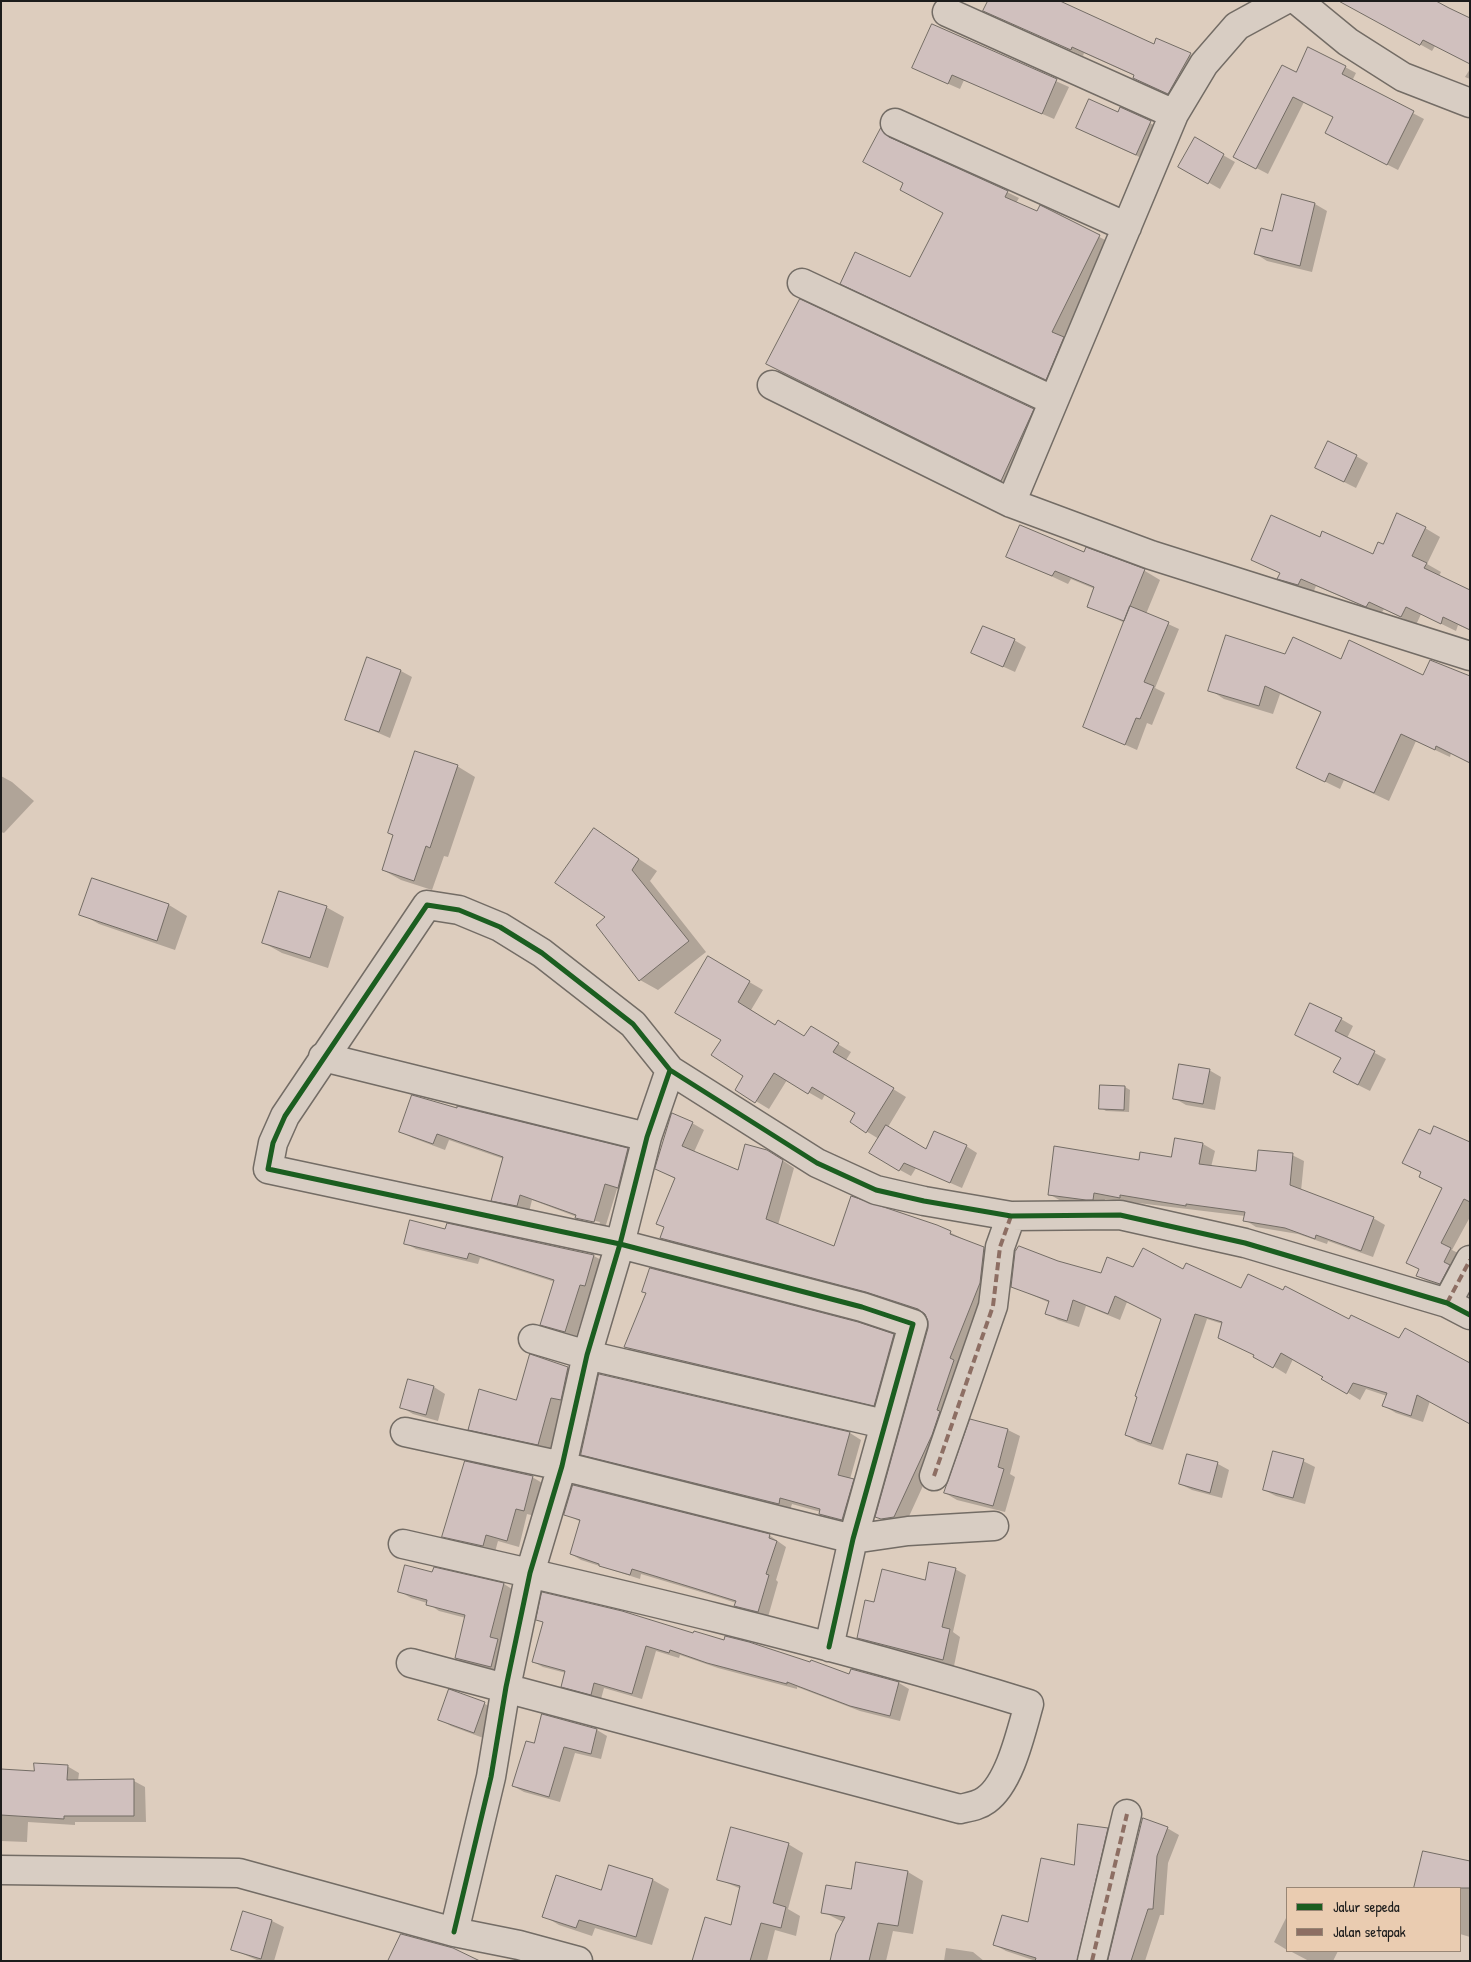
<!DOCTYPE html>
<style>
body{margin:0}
#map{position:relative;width:1471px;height:1962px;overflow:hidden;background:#ddcdbe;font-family:"Patrick Hand",sans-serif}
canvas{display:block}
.frame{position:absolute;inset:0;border:2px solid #1c1c1c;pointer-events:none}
.legend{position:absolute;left:1286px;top:1887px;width:175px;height:65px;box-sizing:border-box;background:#eaccb1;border:1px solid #988675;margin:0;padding:6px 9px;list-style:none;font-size:15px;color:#1c1c1c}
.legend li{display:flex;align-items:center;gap:10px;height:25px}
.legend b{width:25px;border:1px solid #988675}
</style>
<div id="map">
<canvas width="1471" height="1962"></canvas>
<div class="frame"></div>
<ul class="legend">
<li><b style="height:6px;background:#1b5e20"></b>Jalur sepeda</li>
<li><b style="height:6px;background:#8d6e63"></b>Jalan setapak</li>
</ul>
</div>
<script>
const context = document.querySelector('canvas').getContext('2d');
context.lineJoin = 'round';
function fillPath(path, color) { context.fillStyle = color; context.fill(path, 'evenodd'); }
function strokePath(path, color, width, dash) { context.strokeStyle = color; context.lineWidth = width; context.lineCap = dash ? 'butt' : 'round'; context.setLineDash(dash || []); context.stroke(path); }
const shadow = new Path2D(`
 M1355 8 1470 20 1435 46 1432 51Z
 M985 11 1154 46 1157 39 1202 61 1180 100 1146 85 1134 78 1135 76 1084 53 1083 56Z
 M933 26 1069 87 1054 119 964 80 960 89 926 74Z
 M1345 67 1356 73 1352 81 1424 119 1398 170 1337 139 1334 117 1304 102 1268 174 1245 162 1296 73Z
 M1470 69V79L1465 77Z
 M1121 109 1162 129 1148 161 1089 134 1118 114Z
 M881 130 893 136 898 143 1007 192 1019 198 1016 203 1038 213 1041 207 1111 243 1063 338 1075 345 1058 385 854 290 910 279 944 213 904 183Z
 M1195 139 1235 162 1220 189 1180 166Z
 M1283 196 1315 204 1327 211 1312 272 1267 261 1256 254 1273 233Z
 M779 370 1033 410 1045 416 1013 486Z
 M1356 456 1368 463 1356 488 1316 468Z
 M1425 528 1440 537 1427 564 1441 572 1439 576 1470 590V630L1458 625 1456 631 1421 614 1416 625 1384 609 1381 614 1316 586 1313 593 1293 586 1279 578 1281 574 1252 559 1320 539 1373 555 1383 545Z
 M1087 549 1145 571 1160 580 1146 614 1179 629 1155 688 1165 693 1152 725 1147 723 1137 750 1085 727 1125 623 1088 606 1095 589 1071 579 1068 584 1008 556 1085 554Z
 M1014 640 1026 647 1015 672 973 653Z
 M1286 655 1342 661 1424 676 1431 661 1470 677 1450 757 1416 741 1389 801 1344 780 1340 789 1297 768 1322 713 1280 694 1273 714 1224 699 1210 690Z
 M401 671 412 677 390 738 346 719Z
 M457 766 475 777 448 857 444 856 432 890 401 880 383 870 394 836 389 833Z
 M1 776 12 782 34 801 4 833 1 832Z
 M594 829 657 871 650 881 706 952 658 990 640 980 608 917Z
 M93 880 169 905 187 916 175 950 99 924 81 914Z
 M326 907 344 917 328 968 282 953 264 943Z
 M708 958 763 990 751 1010 776 1026 805 1037 811 1028 851 1052 846 1060 906 1097 888 1127 927 1150 966 1146 977 1153 962 1188 916 1168 911 1176 900 1170 879 1139 851 1122 857 1112 826 1093 822 1100 787 1080 769 1109 736 1089 745 1076 722 1039Z
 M1341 1019 1353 1026 1347 1038 1386 1059 1370 1091 1346 1079 1342 1058 1308 1041Z
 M1209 1070 1221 1077 1215 1110 1186 1105 1174 1098Z
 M1125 1087 1130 1090 1129 1112 1106 1111 1101 1108Z
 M458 1110 628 1150 639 1156 630 1194 617 1189 605 1228 588 1225 577 1217 532 1200 529 1212 504 1207 492 1200 504 1159 449 1140 445 1150 413 1138 401 1132ZM581 1218 600 1222 599 1225 584 1222Z
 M692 1123 704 1130 694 1152 738 1172 779 1158 794 1168 778 1225 835 1248 937 1226 996 1255 943 1442 906 1523H889L877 1516 929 1328V1320L926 1314 880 1298 673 1244 661 1238 665 1228 658 1224 676 1179 656 1169ZM939 1410H942L931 1441H928Z
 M1431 1136 1470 1143V1217L1452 1250 1462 1255 1452 1289 1429 1282 1417 1276 1420 1270 1408 1263 1443 1189 1420 1176Z
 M1176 1139 1203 1144 1215 1151 1211 1167 1257 1173 1292 1155 1304 1161 1301 1191 1373 1218 1385 1225 1373 1257 1328 1241 1327 1244 1298 1234 1256 1227 1245 1220V1216L1105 1199 1104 1206 1061 1201 1049 1194 1140 1162 1172 1159Z
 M446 1231 594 1256 605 1262 596 1291 591 1290 576 1337 552 1330 541 1324 555 1282 480 1258 478 1264 416 1249 405 1243Z
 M1143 1250 1430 1401 1423 1422 1396 1413 1384 1406 1387 1396 1366 1389 1360 1400 1293 1359 1286 1374 1255 1355 1223 1324 1207 1319 1163 1450 1138 1442 1126 1435 1162 1319 1127 1302 1120 1320 1086 1306 1079 1327 1058 1320 1046 1313 1050 1303 1012 1286 1058 1262 1101 1274 1134 1269Z
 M893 1335 905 1342 886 1411 637 1354 625 1347Z
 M531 1356 568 1369 579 1375 563 1403 550 1451 481 1436 469 1429 517 1401Z
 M600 1375 850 1433 861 1440 850 1479 864 1486 853 1526 831 1520 820 1514 821 1512 792 1504 790 1510 593 1460 582 1454Z
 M434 1387 445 1394 438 1421 413 1414 401 1407Z
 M971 1420 1008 1430 1020 1436 1010 1474 1015 1477 1005 1512 957 1500 945 1493Z
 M1303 1461 1315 1467 1305 1504 1276 1496 1264 1490Z
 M1218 1464 1229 1470 1222 1498 1192 1490 1180 1484Z
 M532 1477 544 1484 535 1516 527 1514 519 1547 498 1541 495 1552 455 1543 444 1536Z
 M565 1514 769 1535 786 1547 776 1580 778 1582 768 1617 745 1611 736 1606V1603L721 1598 641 1574 640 1579 581 1560 571 1554 581 1522Z
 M955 1569 966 1575 953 1632 960 1637 954 1666 869 1644 858 1637 875 1603Z
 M433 1574 504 1584 515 1591 503 1673 468 1665 456 1658 466 1618 439 1611 427 1603 411 1598 399 1591Z
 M538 1619 651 1623 850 1676 899 1683 909 1689 900 1721 860 1711 797 1687V1689L718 1668 680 1655 679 1658 656 1651 642 1699 604 1688 601 1699 572 1692 562 1686 566 1673 543 1667 533 1662 544 1623Z
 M449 1691 485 1704 496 1710 486 1739 451 1726 439 1719Z
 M543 1715 597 1730 607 1736 601 1759 575 1753 560 1802 524 1792 513 1786 535 1745Z
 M67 1766 79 1773 78 1781H134L145 1787 146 1822H75V1825L28 1822 27 1842 1 1841V1771L35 1773Z
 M1167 1828 1179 1835 1168 1863 1164 1915H1160L1145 1961H1110Z
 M1107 1829 1119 1836 1089 1961H1036L1006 1951 995 1945 1029 1924Z
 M788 1844 803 1853 788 1909 800 1916 796 1936 775 1930 767 1961H693L732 1926 741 1889 718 1879Z
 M1424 1852 1470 1863V1937L1460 1934V1888H1415Z
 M609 1867 653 1880 669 1889 652 1945 595 1928 592 1936 559 1925 544 1916 602 1891Z
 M908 1872 923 1881 913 1934 893 1931 886 1961H832L843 1922 823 1912 852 1891Z
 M244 1912 272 1921 284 1927 274 1961H259L232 1949Z
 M1287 1916V1950L1274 1942Z
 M946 1948 973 1952 984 1961H944Z
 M1290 1951H1338L1333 1961H1309Z`);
const building = new Path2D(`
 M988 1H1060L1154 44 1156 38 1191 53 1168 94 1133 78 1134 75 1072 47 1071 50 983 11Z
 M1339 1H1436L1449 8 1470 18V64L1423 40 1420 45Z
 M932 24 1057 79 1042 114 952 75 948 84 912 68Z
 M1308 47 1346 66 1342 74 1414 111 1387 165 1325 133 1333 117 1293 97 1256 169 1233 157 1282 65 1296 72Z
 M1089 99 1118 112 1120 107 1151 121 1136 155 1076 128Z
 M881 128 889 137 1008 191 1005 197 1037 211 1040 205 1100 235 1052 332 1064 337 1046 380 840 284 855 252 910 277 943 213 900 190 903 183 863 162Z
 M1195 137 1224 154 1208 184 1178 167Z
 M1282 194 1315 203 1300 266 1254 254 1261 228 1272 231Z
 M800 299 1034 409 1001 481 766 364Z
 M1328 441 1357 455 1344 482 1315 468Z
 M1397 513 1426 527 1412 556 1427 563 1424 568 1470 590V630L1443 617 1441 624 1406 607 1401 617 1369 602 1366 607 1301 579 1298 585 1277 579 1280 573 1251 560 1271 515 1320 537 1322 531 1373 554 1378 542 1383 544Z
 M1020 525 1084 552 1086 547 1145 569 1124 621 1087 607 1094 587 1055 571 1052 576 1006 557Z
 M1130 606 1169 622 1144 682 1154 686 1140 719 1136 718 1125 745 1083 727Z
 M983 626 1015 639 1003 667 971 653Z
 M1226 635 1285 654 1293 637 1341 659 1349 640 1423 675 1430 660 1470 676V763L1436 746 1435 750 1401 734 1374 793 1329 773 1325 782 1296 768 1321 712 1265 686 1259 706 1208 691Z
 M367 657 401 670 379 732 345 720Z
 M415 751 458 765 430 848 426 846 414 881 382 870 393 835 388 833Z
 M594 828 639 859 632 870 689 941 639 981 596 925 605 917 555 883Z
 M92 878 169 904 157 941 79 915Z
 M279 891 327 906 310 958 262 943Z
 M708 956 750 981 738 1002 775 1025 778 1020 804 1036 811 1026 839 1043 833 1052 894 1088 866 1133 850 1122 855 1113 812 1087 808 1094 774 1073 755 1103 735 1090 743 1076 711 1055 721 1040 675 1013Z
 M1310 1003 1342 1018 1335 1031 1375 1051 1358 1085 1333 1072 1341 1058 1295 1035Z
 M1179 1064 1210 1069 1203 1104 1173 1099Z
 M1100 1085 1125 1086 1124 1110 1099 1109Z
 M412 1095 457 1108V1106L628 1148 618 1188 605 1184 594 1222 575 1218 576 1215 520 1195 517 1206 491 1201 503 1157 437 1134 433 1144 399 1132Z
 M672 1113 693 1122 682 1146 738 1170 745 1144 767 1150 783 1160 766 1219 834 1246 851 1196 937 1225 951 1231 950 1234 984 1247 980 1283 950 1358 954 1360 937 1410 940 1411 932 1435 894 1517 881 1519 875 1517 928 1328V1321L925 1314 918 1309 866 1292 660 1238 664 1227 656 1224 675 1178 655 1169Z
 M886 1125 926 1149 934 1131 967 1145 950 1183 904 1163 899 1171 869 1153Z
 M1434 1126 1470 1142V1202L1464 1199 1441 1243 1451 1248 1444 1262 1450 1265 1440 1284 1416 1276 1419 1269 1406 1263 1442 1188 1419 1177 1421 1172 1402 1163 1419 1129 1430 1134Z
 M1175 1138 1203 1143 1199 1164 1256 1171 1258 1150 1293 1153 1290 1185 1374 1217 1361 1251 1316 1235 1315 1239 1285 1228 1243 1221 1245 1212 1186 1204V1206L1120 1195V1198L1094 1193 1093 1200H1086L1048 1195 1054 1146 1139 1160 1140 1152 1171 1157Z
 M410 1220 445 1229 447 1223 594 1255 585 1286 580 1285 565 1332 540 1325 554 1280 469 1253 467 1259 404 1244Z
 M1019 1246 1058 1261 1101 1273 1107 1257 1133 1267 1143 1248 1183 1269 1186 1263 1241 1288 1248 1274 1283 1290 1285 1286 1349 1319 1351 1315 1399 1338 1405 1328 1470 1363V1424L1417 1395 1411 1416 1382 1406 1387 1393 1353 1383 1347 1394 1321 1379 1323 1377 1281 1353 1273 1368 1253 1357 1254 1355 1218 1338 1222 1322 1195 1314 1151 1444 1125 1435 1137 1397 1135 1396 1161 1319 1115 1296 1108 1314 1073 1300 1067 1321 1045 1314 1049 1301 1011 1287 1015 1252Z
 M650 1268 858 1322 894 1334 874 1406 624 1347 646 1293 642 1292Z
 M530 1354 568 1367 561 1400 551 1398 538 1445 468 1430 479 1389 516 1400Z
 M599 1374 850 1432 838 1475 854 1479 842 1520 819 1514 820 1509 780 1498 779 1504 581 1455Z
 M408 1379 434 1386 426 1415 400 1408Z
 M970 1419 1008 1429 998 1467 1004 1469 993 1506 944 1493Z
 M1273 1451 1304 1459 1293 1498 1263 1490Z
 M1187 1454 1218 1462 1210 1493 1179 1484Z
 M465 1461 533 1476 524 1511 516 1509 507 1541 486 1535 483 1546 442 1537Z
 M573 1485 770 1534 769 1538 777 1541 766 1574 769 1575 758 1612 734 1606 736 1601 632 1569 630 1575 599 1566V1564L570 1554 580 1520 564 1515Z
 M929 1562 956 1568 942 1627 950 1629 943 1660 857 1638 865 1600 874 1602 882 1569 925 1580Z
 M405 1565 432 1572 434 1567 504 1583 490 1637 498 1639 491 1667 455 1658 465 1615 426 1605 427 1600 398 1592Z
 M542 1592 622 1611 693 1633 694 1631 724 1640 725 1636 749 1642 810 1662 811 1660 849 1674 851 1669 899 1682 890 1716 850 1706 787 1682V1684L707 1663 670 1650 669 1653 646 1646 632 1694 594 1683 591 1695 561 1687 565 1671 532 1662 543 1622 536 1620Z
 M449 1689 485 1702 474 1733 438 1720Z
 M542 1714 597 1729 591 1754 564 1747 549 1797 512 1786 526 1741 534 1743Z
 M34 1763 68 1765 67 1780 134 1779V1816H64V1819L1 1815V1769L34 1771Z
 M1143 1818 1168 1827 1157 1856 1153 1909H1148L1131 1961H1108Z
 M1078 1824 1108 1828 1077 1961H1035L1036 1958 993 1945 1002 1915 1028 1922 1041 1858 1074 1865Z
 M731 1827 789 1843 773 1903 786 1907 781 1928 761 1923 750 1961H692L705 1917 731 1925 740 1886 717 1880Z
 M1423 1851 1470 1861V1888H1414Z
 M856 1862 908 1871 898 1926 878 1923 869 1961H830L836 1934 845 1917 821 1913 826 1885 851 1889Z
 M609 1865 653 1879 636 1937 579 1920 576 1928 542 1917 556 1875 601 1890Z
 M243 1911 272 1920 261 1959 231 1950Z
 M401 1934 453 1948 480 1961H388Z`);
const street = new Path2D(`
 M1298 1 1348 42 1403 77 1470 103
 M947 12 1174 114
 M895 123 1127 227
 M802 283 1052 400
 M772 385 1011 503 1151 555 1470 656
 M1011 503 1174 114 1204 64 1237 26 1283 1
 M323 1057 647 1137
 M1447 1303 1470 1260
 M533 1339 587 1355 884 1424
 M405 1432 562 1466 853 1539 908 1531 994 1526
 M934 1476 993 1306 1000 1247 1011 1216
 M403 1544C613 1592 823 1640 1029 1704 1021 1732 1010 1783 986 1800 978 1806 969 1807 960 1809L411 1663
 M829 1647 853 1539 913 1324 862 1307 620 1244 268 1169 273 1143 285 1116 427 905 459 910 500 927 542 953 633 1024 670 1070 817 1163 876 1190 924 1201 1011 1216 1120 1215 1245 1243 1447 1303 1470 1315
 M1 1870 239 1873 454 1932 519 1945 578 1961
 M454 1932 491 1777 506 1687 530 1573 562 1466 587 1355 620 1244 647 1137 670 1070
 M1092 1961 1127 1814`);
const quiet = new Path2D(`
 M1447 1303 1470 1260
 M934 1476 993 1306 1000 1247 1011 1216
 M1092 1961 1127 1814`);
const cycleway = new Path2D(`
 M829 1647 853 1539 913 1324 862 1307 620 1244 268 1169 273 1143 285 1116 427 905 459 910 500 927 542 953 633 1024 670 1070 817 1163 876 1190 924 1201 1011 1216 1120 1215 1245 1243 1447 1303 1470 1315
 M454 1932 491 1777 506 1687 530 1573 562 1466 587 1355 620 1244 647 1137 670 1070`);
fillPath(shadow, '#0003');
fillPath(building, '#d0c0be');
strokePath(building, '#736c65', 1);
strokePath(street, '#736c65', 31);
strokePath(street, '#d8cdc3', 28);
strokePath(quiet, '#8d6e63', 4, [8, 4]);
strokePath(cycleway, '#1b5e20', 5);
</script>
